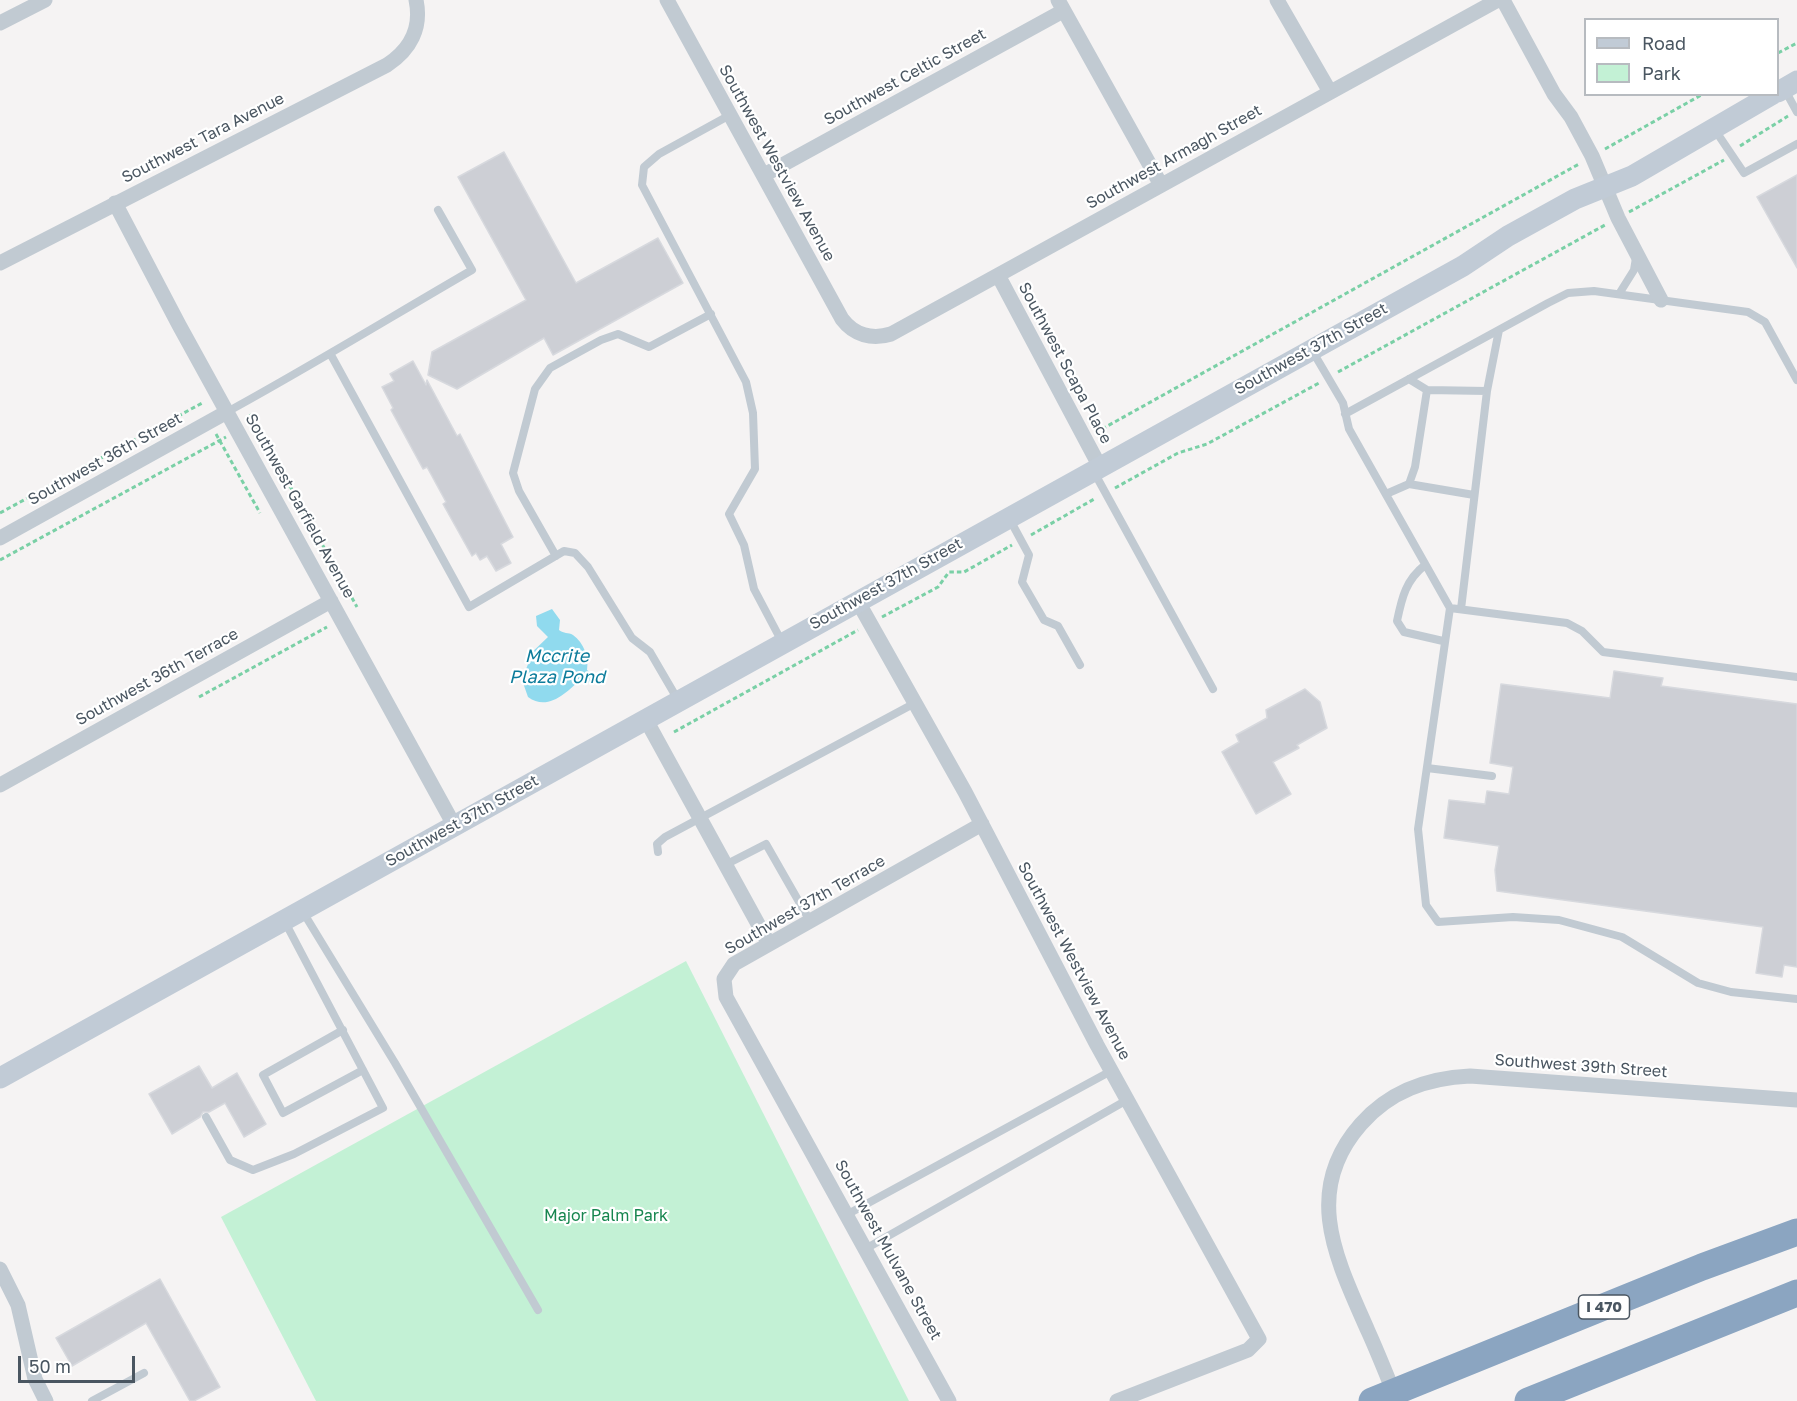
<!DOCTYPE html>
<style>
body{margin:0}
#map{position:relative;width:1797px;height:1401px;overflow:hidden;background:#f5f3f3;font-family:"Golos Text",sans-serif}
canvas{display:block}
.legend{position:absolute;left:1584px;top:18px;width:195px;height:78px;box-sizing:border-box;background:#fff;border:2px solid #b7bbc0;margin:0;padding:8px 10px;list-style:none;font-size:18px;color:#4a5661}
.legend li{display:flex;align-items:center;gap:12px;height:30px}
.legend b{width:30px;border:2px solid #b7bbc0}
.scale{position:absolute;left:18px;top:1356px;width:117px;height:27px;box-sizing:border-box;border:3px solid #4a5661;border-top:0;padding-left:8px;font-size:18px;line-height:21px;white-space:nowrap;color:#4a5661;-webkit-text-stroke:4px #fff;paint-order:stroke}
</style>
<div id="map">
<canvas width="1797" height="1401"></canvas>
<ul class="legend">
<li><b style="height:8px;background:#c1cbd6"></b>Road</li>
<li><b style="height:16px;background:#c3f1d5"></b>Park</li>
</ul>
<div class="scale">50 m</div>
</div>
<script>
const context = document.querySelector('canvas').getContext('2d');
context.lineJoin = 'round';
function fillPath(path, color) { context.fillStyle = color; context.fill(path, 'evenodd'); }
function strokePath(path, color, width, dash) { context.strokeStyle = color; context.lineWidth = width; context.lineCap = dash ? 'butt' : 'round'; context.setLineDash(dash || []); context.stroke(path); }
function label(font, color, halo, rows, align = 'center') {
  context.font = font + ' "Golos Text",sans-serif'; context.lineWidth = 4.5; context.setLineDash([]); context.textBaseline = 'middle'; context.strokeStyle = halo; context.fillStyle = color; for (const [text, x, y, turn = 0] of rows) {
    context.save(); context.translate(x, y); context.rotate((+turn || 0) * Math.PI / 180); context.textAlign = isNaN(turn) ? turn : align; if (halo) context.strokeText(text, 0, 0); context.fillText(text, 0, 0); context.restore();
  }
}
const green = new Path2D(`
 M686 961 909 1401H316L221 1217Z`);
const water = new Path2D(`
 M552 609 560 620 559 630C564 634 568 632 573 635 584 643 589 657 587 670L596 677 592 684 581 679C567 692 548 712 528 697L522 680 528 664 526 658 548 637 537 626 536 616Z`);
const building = new Path2D(`
 M504 152 576 283 658 238 683 283 553 355 544 338 457 389 428 375 432 352 526 300 458 177Z
 M1797 175V268L1757 197Z
 M413 361 426 385 427 380 457 436 460 434 513 537 501 544 511 563 496 571 487 556 480 560 476 553 472 556 443 504 446 502 427 467 423 469 391 410 393 408 382 387 394 381 390 374Z
 M1614 671 1663 678 1661 686 1797 704V967L1784 965 1782 977 1756 973 1763 927 1497 891 1495 870 1499 846 1444 838 1449 800 1485 804 1487 791 1509 794 1513 767 1490 763 1501 684 1610 698Z
 M1305 689 1320 702 1327 728 1297 745 1299 748 1273 762 1291 794 1256 814 1222 752 1239 742 1236 735 1267 718 1266 710Z
 M199 1066 212 1088 237 1073 266 1124 244 1137 225 1103 209 1112H203L200 1117 172 1134 149 1094Z
 M160 1279 220 1387 194 1401H190L146 1323 72 1366 56 1338Z`);
const path = new Path2D(`
 M1778 53 1797 43
 M1740 146 1788 116
 M1605 149 1703 94
 M1629 212 1724 160
 M1338 372 1605 225
 M250 414 357 607
 M1102 429 1579 164
 M216 434 260 513
 M1115 488 1178 453 1207 444 1319 383
 M0 513 204 402
 M1031 535 1096 498
 M0 560 226 437
 M882 617 938 587 949 572H964L1012 545
 M199 697 327 627
 M674 732 858 630`);
const lane = new Path2D(`
 M1785 90 1797 112
 M730 115 659 154 644 167 642 185 746 382 753 413 755 469 729 514 744 545 754 589 782 642
 M1715 130 1744 173 1797 144
 M1619 294 1634 270 1636 258
 M1313 352 1343 403 1349 429 1450 608 1418 829 1426 905 1438 922 1513 917 1559 920 1622 937 1698 983 1731 992 1797 999
 M331 355 469 607 564 551 575 553 588 567 632 638 650 652 678 700
 M1409 379 1427 390 1487 391
 M227 412C311 366 391 317 472 270L438 210
 M1345 414 1548 303 1568 293 1594 291 1748 312 1765 322 1797 380
 M1094 472 1213 689
 M1409 484 1415 467 1427 390
 M1386 494 1409 484 1474 495
 M1009 518 1029 555 1022 582 1044 620 1058 626 1080 665
 M556 556 519 491 513 473 535 389 550 368 601 340 618 334 649 347 711 314
 M1425 565C1406 580 1402 597 1397 621L1404 632 1443 641
 M1450 608 1567 623 1582 631 1603 652 1797 677
 M1461 609 1487 391 1499 330
 M1427 768 1492 776
 M658 852 657 844 665 837 915 703
 M725 865 766 844 810 921
 M303 912 395 1063 538 1310
 M343 1030 263 1075 283 1113 363 1070
 M206 1117 230 1160 253 1170 294 1154 383 1108 285 922
 M848 1214 1111 1071
 M867 1248 1127 1100
 M92 1401 144 1373`);
const street = new Path2D(`
 M667 0 842 319C854 335 872 340 891 334L1498 0
 M1058 0 1161 185
 M1277 0 1330 92
 M1503 0 1554 94 1571 117 1592 156 1618 218 1661 300
 M0 23 45 0
 M764 175 1063 11
 M115 203 179 325 454 825
 M0 263 387 65C410 50 422 28 416 0
 M998 275 1100 467
 M0 538 227 412
 M857 600 965 792 1097 1045 1259 1339 1248 1350 1117 1401
 M645 718 769 944
 M0 785 331 601
 M0 1269 18 1305 35 1379 46 1401
 M1396 1398C1387 1376 1378 1353 1368 1331 1337 1260 1301 1192 1361 1124 1390 1091 1427 1078 1470 1076L1797 1100
 M949 1401 726 997 724 979 734 964 982 824`);
const secondary = new Path2D(`
 M1778 92 1797 81
 M0 1078 1463 266 1508 236 1575 199 1632 176 1773 94`);
const highway = new Path2D(`
 M1372 1401 1702 1267 1797 1232
 M1528 1401 1797 1293`);
const shields = [
 [1604,1307,51]
];
const shieldNames = [
 ["I 470",1604,1307]
];
const streetNames = [
 ["Southwest Celtic Street",905,77,-29],
 ["Southwest Tara Avenue",203,138,-27],
 ["Southwest Armagh Street",1174,157,-29],
 ["Southwest Westview Avenue",777,163,61],
 ["Southwest 37th Street",1311,349,-29],
 ["Southwest Scapa Place",1065,363,62],
 ["Southwest 36th Street",105,459,-29],
 ["Southwest Garfield Avenue",300,506,61],
 ["Southwest 37th Street",886,584,-29],
 ["Southwest 36th Terrace",157,677,-29],
 ["Southwest 37th Street",462,821,-29],
 ["Southwest 37th Terrace",805,905,-30],
 ["Southwest Westview Avenue",1074,961,62],
 ["Southwest 39th Street",1581,1066,4],
 ["Southwest Mulvane Street",888,1250,61]
];
const parkNames = [
 ["Major Palm Park",606,1216]
];
const waterNames = [
 ["Mccrite",557,656],
 ["Plaza Pond",557,677]
];
fillPath(green, '#c3f1d5');
fillPath(water, '#90daee');
fillPath(building, '#cdcfd5');
strokePath(building, '#d7d9de', 1.5);
strokePath(path, '#7ad0a6', 3, [4.5, 3]);
strokePath(lane, '#c1cad2', 8);
strokePath(street, '#c1cad2', 15);
strokePath(secondary, '#c1cbd6', 21);
strokePath(highway, '#8ba5c1', 27);
for (const [x, y, w] of shields) { const box = new Path2D(); box.roundRect(x - w / 2, y - 12, w, 24, 4.5); context.fillStyle = '#fff'; context.fill(box); strokePath(box, '#4a5661', 1.5); }
label('bold 15px', '#4a5661', null, shieldNames);
label('16px', '#4a5661', '#fff', streetNames);
label('16px', '#17864f', '#fff', parkNames);
label('italic 18px', '#0c7c9b', '#fff', waterNames);
</script>
